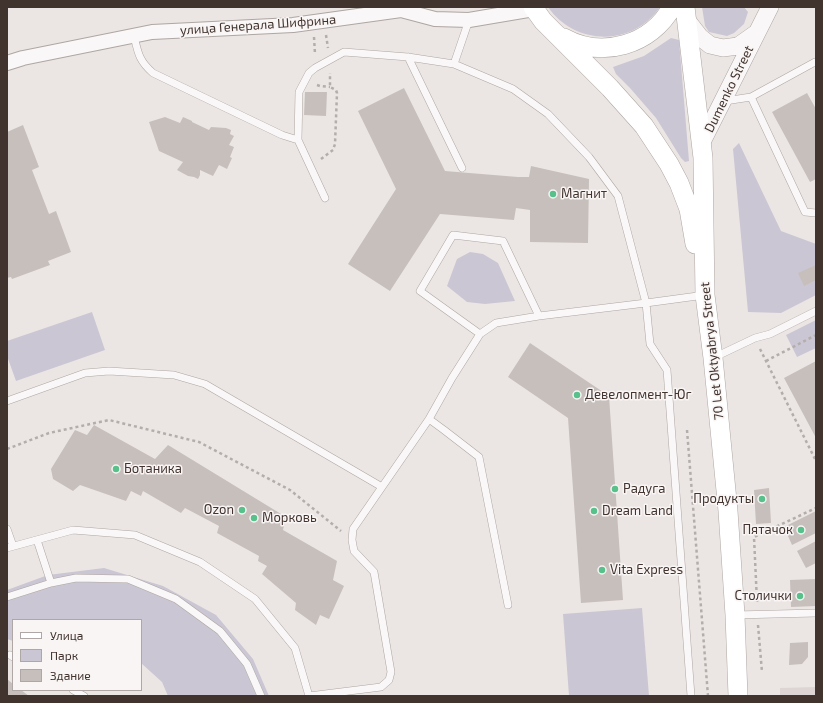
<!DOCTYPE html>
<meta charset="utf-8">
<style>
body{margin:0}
#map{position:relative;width:823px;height:703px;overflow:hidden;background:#ebe6e4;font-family:"Exo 2",sans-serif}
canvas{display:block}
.frame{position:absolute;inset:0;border:8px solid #41332e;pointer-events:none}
.legend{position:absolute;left:12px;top:619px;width:130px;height:72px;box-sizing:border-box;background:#f8f5f4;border:1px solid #afa7a5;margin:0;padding:5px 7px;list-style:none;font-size:12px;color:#41332e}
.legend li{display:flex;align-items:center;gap:8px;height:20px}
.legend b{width:20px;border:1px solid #afa7a5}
</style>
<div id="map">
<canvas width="823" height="703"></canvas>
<div class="frame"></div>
<ul class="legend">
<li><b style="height:5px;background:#fff"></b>Улица</li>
<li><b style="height:11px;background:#cbc6d3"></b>Парк</li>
<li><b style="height:11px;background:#c7bfbc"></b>Здание</li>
</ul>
</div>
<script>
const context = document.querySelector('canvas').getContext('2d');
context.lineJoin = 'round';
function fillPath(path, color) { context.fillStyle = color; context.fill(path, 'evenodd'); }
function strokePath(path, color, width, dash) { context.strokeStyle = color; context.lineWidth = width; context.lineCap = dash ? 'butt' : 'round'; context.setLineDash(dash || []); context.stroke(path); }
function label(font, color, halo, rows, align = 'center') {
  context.font = font + ' "Exo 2",sans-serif'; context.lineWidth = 3; context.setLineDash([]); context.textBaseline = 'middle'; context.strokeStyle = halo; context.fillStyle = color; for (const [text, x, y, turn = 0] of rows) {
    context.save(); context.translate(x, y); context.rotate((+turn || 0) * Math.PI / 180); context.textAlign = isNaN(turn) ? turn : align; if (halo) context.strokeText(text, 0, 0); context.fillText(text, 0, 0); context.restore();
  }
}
const built = new Path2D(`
 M816 687V696H780V688Z`);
const green = new Path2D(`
 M548 7H660C633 47 575 46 548 7Z
 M702 7H744L748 12 744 24 734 33 727 36 709 32 705 26Z
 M671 38 679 40 689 161 685 162 681 158 656 118 630 88 616 74 613 67 644 56Z
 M739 143 781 231 816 244V295L781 313 748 312 733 149Z
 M470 252 483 254 498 263 515 301 485 304 467 302 447 286 457 259Z
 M92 312 105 350 16 381 7 356V341Z
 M816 320V348L797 357 786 335Z
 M104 568 163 586 216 615 253 659 269 696H168L162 682 141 663V620H13V641L7 639V590L48 575Z
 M642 608 649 696H569L563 614Z`);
const building = new Path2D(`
 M404 88 445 171 518 177H529L531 166 589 179 588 243 530 242V210L516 208 514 220 440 214 390 291 348 264 396 189 358 111Z
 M305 92H327L326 116 304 115Z
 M807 93 816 109V179L810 182 772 112Z
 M165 117 180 123 183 117 192 121V122L209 130 211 127 226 128 231 130 230 134 234 136 229 145 234 147 230 157 232 158 227 169 219 165 213 176 200 170V175L198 179 194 177 188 176 177 170 183 162 159 151 149 122Z
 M23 125 39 167 32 170 49 214 56 211 71 252 48 261 50 265 12 279 11 277 7 278V132Z
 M816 265V280L804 286 798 273Z
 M530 343 609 396 623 600 581 603 568 418 508 377Z
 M816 361V438L784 378Z
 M94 425 155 459 168 445 286 517 283 530 337 561 333 580 344 586 329 619 320 615 316 625 295 610 296 603 262 574 267 566 258 561 259 556 217 533 219 526 185 508 181 513 143 491 141 496 131 491 126 501 80 485 73 491 53 479 51 469 75 430 87 435Z
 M769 488 771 523 756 524 754 490Z
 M816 511V533L792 545 784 527Z
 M816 541V563L806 568 797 551Z
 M816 579V606L791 607 790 580Z
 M808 642V657L802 664 789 665 790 643Z
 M7 679 13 684V690H21L29 696H7Z`);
const path = new Path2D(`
 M326 35 328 48
 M314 37 315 54
 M317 85 320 86 330 87
 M321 159 333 150 335 144 337 93 336 90 330 87V73
 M760 349 816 461
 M766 361 816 335
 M687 430 708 696
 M7 449 49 433 109 420 199 442 290 490 341 531
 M757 602 754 537 816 508
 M758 625 762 672`);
const service = new Path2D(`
 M134 36C138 53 139 61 153 73L282 135 298 140
 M408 57 462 168
 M454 64 469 20
 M751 97 805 212 816 213
 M725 101 751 97 815 62 816 63
 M325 198 298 140 299 92 309 73 315 68 344 52 408 57 454 64 513 89 548 114 589 157 618 196 646 303 650 344 667 370 691 696
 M480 334 420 291 453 235 503 241 539 316
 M715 357 755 338 770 334 816 311
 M7 401 85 373 109 371 174 375 205 384 382 487
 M429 419 444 430 479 457 508 605
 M7 529 13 546
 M37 540 51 583
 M7 548 73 530 135 535 200 562 255 599 295 648 309 696 381 687 389 680 391 672 374 572 354 551 352 540 353 529 429 419 452 378 480 334 496 323 539 316 646 303 705 295
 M7 597 51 583 76 578 128 579 176 599 220 631 247 664 261 696
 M735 615 816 613
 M10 655 13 657
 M73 690 84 696`);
const minor = new Path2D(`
 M7 63 23 58 152 32 293 25 401 10 435 19 469 20 534 9`);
const tertiary = new Path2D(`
 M686 19 700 37 710 45 723 48 738 46 755 34
 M701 144 770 7`);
const secondary = new Path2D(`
 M533 7 543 21 610 88 644 126 669 164 679 183 689 209 695 244
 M685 7 703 158 705 295 713 358 728 511 735 615 738 696
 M564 38C602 59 651 45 672 7`);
const markers = [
 [553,194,4,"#58c18b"],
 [577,395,4,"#58c18b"],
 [116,469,4,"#58c18b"],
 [615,489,4,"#58c18b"],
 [762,499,4,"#58c18b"],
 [242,510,4,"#58c18b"],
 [594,511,4,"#58c18b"],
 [254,518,4,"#58c18b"],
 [801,530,4,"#58c18b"],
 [602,570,4,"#58c18b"],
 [800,596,4,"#58c18b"]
];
const streetNames = [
 ["улица Генерала Шифрина",258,25,-4],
 ["Dumenko Street",729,89,-64],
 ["70 Let Oktyabrya Street",712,351,-96]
];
const poiNames = [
 ["Магнит",561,194],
 ["Девелопмент-Юг",585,395],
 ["Ботаника",124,469],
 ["Радуга",623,489],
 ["Продукты",754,499,"right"],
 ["Ozon",234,510,"right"],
 ["Dream Land",602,511],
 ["Морковь",262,518],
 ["Пятачок",793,530,"right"],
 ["Vita Express",610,570],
 ["Столички",792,596,"right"]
];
fillPath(built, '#dcd5d3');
fillPath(green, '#cbc6d3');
fillPath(building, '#c7bfbc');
strokePath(service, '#aea6a2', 8);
strokePath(minor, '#aea6a2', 16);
strokePath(tertiary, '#aea6a2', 18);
strokePath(secondary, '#aea6a2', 20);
strokePath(path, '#b3adab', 2.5, [3, 3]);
strokePath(service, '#f9f7f7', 7);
strokePath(minor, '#f9f7f7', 14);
strokePath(tertiary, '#f9f7f7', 17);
strokePath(secondary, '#fff', 19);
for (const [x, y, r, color] of markers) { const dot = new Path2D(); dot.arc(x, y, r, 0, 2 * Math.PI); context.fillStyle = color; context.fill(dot); strokePath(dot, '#f8f5f4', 1.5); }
label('13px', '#41332e', '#f8f5f4', streetNames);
label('13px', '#41332e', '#f8f5f4', poiNames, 'left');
</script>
